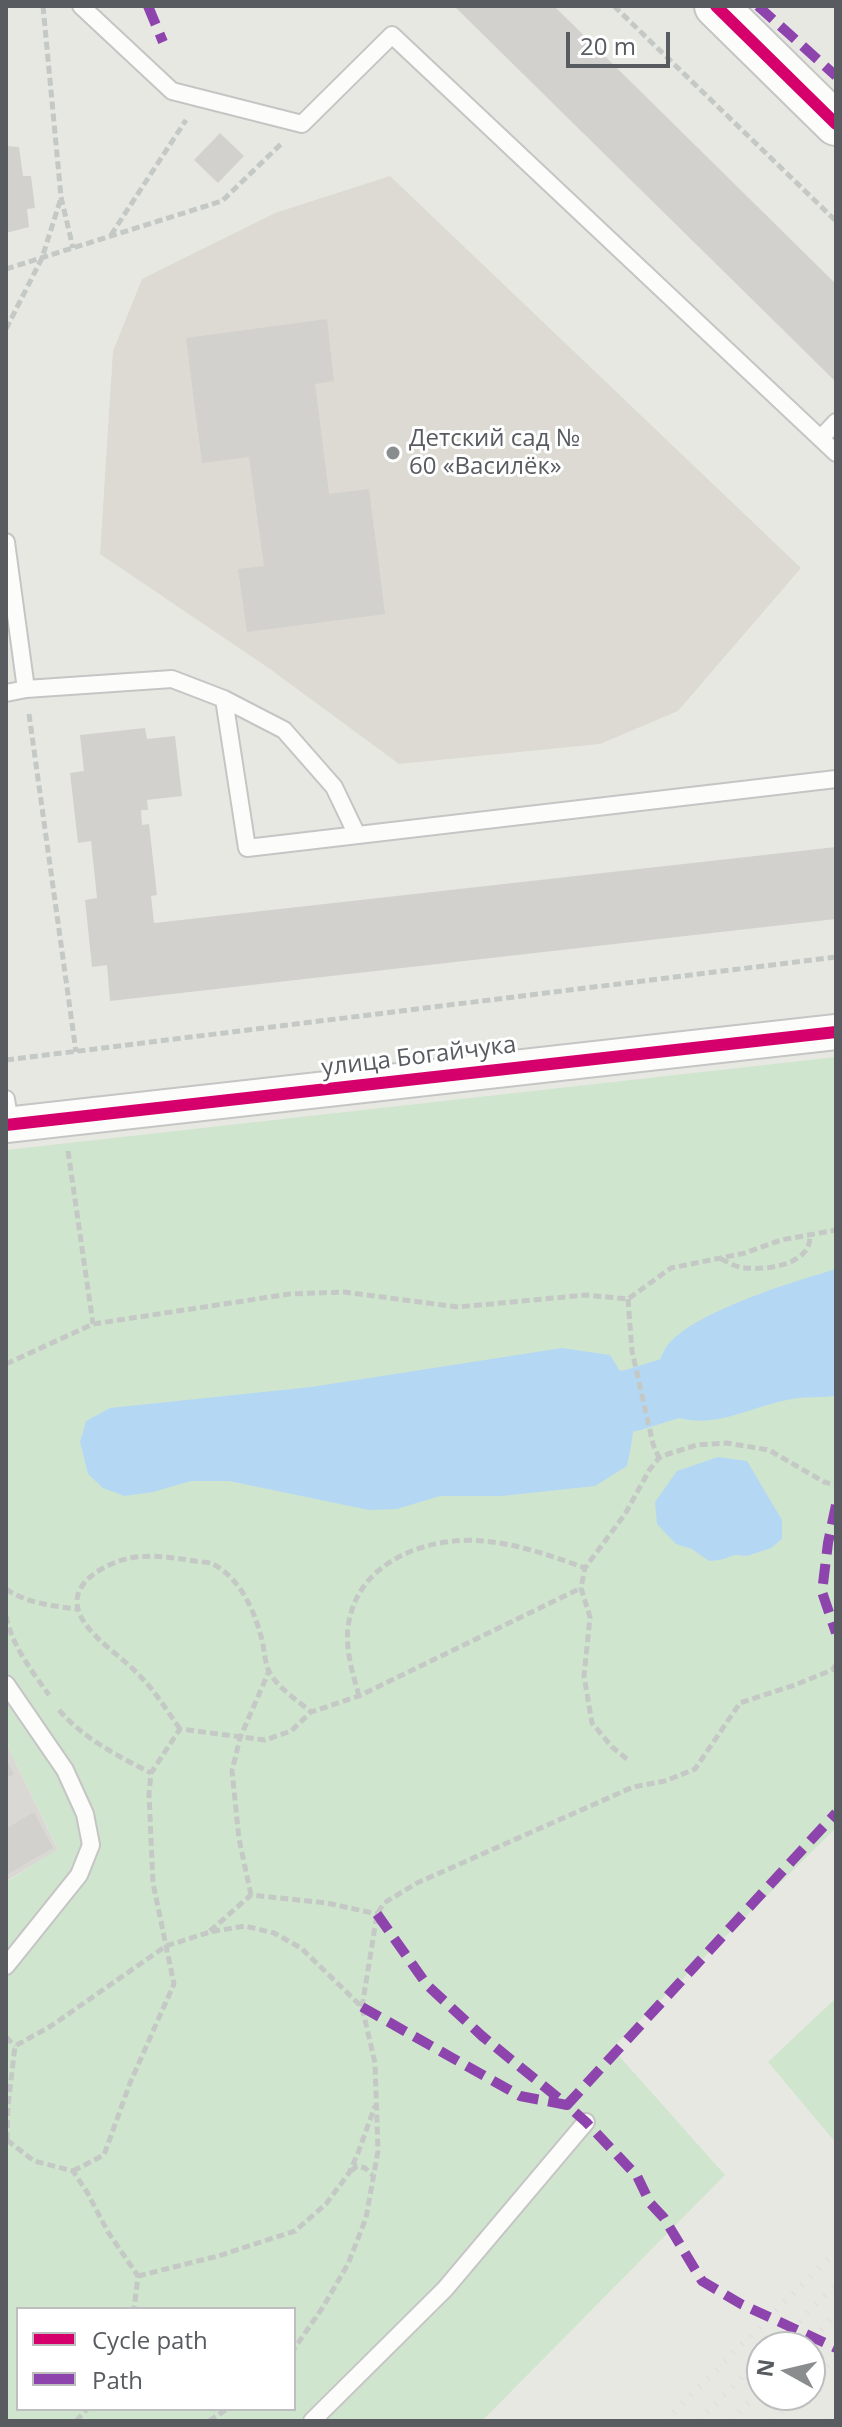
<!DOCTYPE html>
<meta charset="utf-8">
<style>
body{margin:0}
#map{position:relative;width:842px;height:2427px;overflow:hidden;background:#e8e8e3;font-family:"Open Sans",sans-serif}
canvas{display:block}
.frame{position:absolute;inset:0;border:8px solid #585c60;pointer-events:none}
.legend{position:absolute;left:16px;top:2307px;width:280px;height:104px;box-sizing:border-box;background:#fff;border:2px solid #bcbebf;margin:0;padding:10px 14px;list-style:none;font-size:24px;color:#585c60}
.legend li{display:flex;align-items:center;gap:16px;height:40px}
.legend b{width:40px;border:2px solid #bcbebf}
.north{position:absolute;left:746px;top:2331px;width:80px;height:80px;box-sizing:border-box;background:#fff;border:2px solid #bcbebf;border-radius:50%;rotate:278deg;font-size:22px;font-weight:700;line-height:32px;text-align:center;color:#585c60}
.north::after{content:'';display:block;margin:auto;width:28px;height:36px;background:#8a8d8e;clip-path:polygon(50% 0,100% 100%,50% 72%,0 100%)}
.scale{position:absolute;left:566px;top:32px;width:104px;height:36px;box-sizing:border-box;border:4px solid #585c60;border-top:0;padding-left:10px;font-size:24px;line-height:28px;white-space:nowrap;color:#585c60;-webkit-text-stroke:6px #fff;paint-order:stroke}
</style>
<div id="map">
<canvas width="842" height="2427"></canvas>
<div class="frame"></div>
<ul class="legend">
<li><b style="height:10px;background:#d6006c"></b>Cycle path</li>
<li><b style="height:10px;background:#8e44ad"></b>Path</li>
</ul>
<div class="north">N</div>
<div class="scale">20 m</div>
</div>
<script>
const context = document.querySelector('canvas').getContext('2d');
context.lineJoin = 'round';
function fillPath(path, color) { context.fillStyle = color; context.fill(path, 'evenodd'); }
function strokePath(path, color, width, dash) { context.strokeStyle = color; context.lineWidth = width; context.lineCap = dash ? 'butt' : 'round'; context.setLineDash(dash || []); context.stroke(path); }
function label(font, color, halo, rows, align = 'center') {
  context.font = font + ' "Open Sans",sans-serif'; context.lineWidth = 6; context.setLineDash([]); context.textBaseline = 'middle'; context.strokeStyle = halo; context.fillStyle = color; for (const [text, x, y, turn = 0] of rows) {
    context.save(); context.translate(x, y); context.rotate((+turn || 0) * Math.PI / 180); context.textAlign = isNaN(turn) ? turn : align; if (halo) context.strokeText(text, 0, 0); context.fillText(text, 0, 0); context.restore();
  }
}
const industrial = new Path2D(`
 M6 1743 58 1850 6 1881Z`);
const education = new Path2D(`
 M390 176 801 568 678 711 600 744 399 764 270 669 100 554 113 351 142 279 275 213Z`);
const green = new Path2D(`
 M836 1057V1828L612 2048 725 2175 482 2421H6V1882L58 1849 6 1743V1150ZM18 2309H294V2409H18Z
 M836 1998V2143L768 2062Z`);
const water = new Path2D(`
 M836 1269V1396C820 1398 803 1396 787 1400 751 1407 717 1428 679 1418 667 1415 660 1402 658 1391 656 1377 658 1361 665 1349 687 1313 796 1281 836 1269Z
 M562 1348 610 1355C638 1397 638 1417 627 1466L595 1486 502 1496H440L397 1509 369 1510 229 1481H191L153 1492 124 1496 103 1488 88 1474 80 1442 86 1421 110 1408 311 1387Z
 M718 1457 747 1461 782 1520V1539L771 1548 747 1556 735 1555 720 1560 709 1561 692 1549 676 1544 657 1524 655 1502 677 1471Z`);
const river = new Path2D(`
 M548 1416 633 1400 836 1337`);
const building = new Path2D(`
 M454 6H554L836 284V382Z
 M220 133 244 156 218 183 194 160Z
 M6 146 19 147 23 176H31L35 208 27 209 29 227 6 233Z
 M327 319 334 381 315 384 329 494 369 489 385 614 247 632 238 569 264 566 249 457 202 463 186 338Z
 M145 728 147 739 175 736 182 796 147 800 148 810H141L142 825 149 824 157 895 151 896 154 923 836 847V919L110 1001 107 965 92 967 85 900 97 898 91 841 78 843 70 773 84 771 80 735Z
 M6 1758 14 1774 6 1778Z
 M34 1812 53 1848 6 1875V1829Z`);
const path = new Path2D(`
 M43 6 61 197 73 248
 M614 6 836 221
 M111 235 186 120
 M6 269 222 201 281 144
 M6 329 42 258 61 198
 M29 714 76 1052
 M6 1060 836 957
 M68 1151 93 1324
 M721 1259C728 1262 737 1268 745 1268 768 1270 812 1265 810 1234
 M628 1299 632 1351 653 1444 659 1458
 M6 1364 93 1324 289 1294 344 1292 458 1307 586 1295 628 1299 671 1268 745 1253 781 1240 836 1230
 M6 1589C26 1603 53 1606 77 1609
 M6 1616C12 1646 32 1671 49 1695
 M359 1696C352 1671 343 1643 350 1617 363 1559 431 1536 483 1541 518 1544 552 1556 585 1568
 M59 1710C84 1739 118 1756 151 1773
 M180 1729C166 1709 153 1688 135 1671 116 1651 60 1619 82 1586 91 1573 107 1565 122 1560 147 1553 169 1557 195 1561 200 1562 208 1562 213 1564 238 1577 253 1607 260 1633 264 1644 264 1658 268 1669 275 1686 297 1700 311 1712
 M627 1759 612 1747 592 1723 584 1676 590 1617 581 1588 585 1568 625 1514 650 1469 659 1458 668 1454 697 1445 727 1443 769 1450 824 1482 836 1485
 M251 1895 239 1839 232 1771 240 1738 269 1671
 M210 1931 251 1895 327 1903 377 1914
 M362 2007 377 1914 384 1903 417 1883 633 1787 665 1781 695 1769 740 1703 795 1685 832 1670 836 1665
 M6 2037 15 2046
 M7 2140 8 2106 15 2046 51 2026 166 1946 210 1932 245 1926 274 1933 301 1948 362 2007 375 2063 378 2151 366 2218 348 2264 323 2307 294 2349
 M7 2140 34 2161 73 2171 87 2192 108 2232 138 2276 134 2309
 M73 2171 104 2155 130 2083 174 1984 153 1883 149 1794 151 1773 180 1729 265 1740 291 1731 311 1712 359 1696 581 1588
 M351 2171 357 2166 365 2168 372 2175
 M138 2276 218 2256 295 2231 326 2204 349 2173 358 2153 375 2106
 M76 2421 87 2409
 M209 2421 227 2409`);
const service = new Path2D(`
 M81 6 172 91 302 124 392 35 836 453
 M821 438 836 422
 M6 542 26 689
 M6 693 26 689 172 679 224 699 247 848 836 779
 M224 699 284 730 334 787 357 835
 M6 1099 10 1124
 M6 1684 65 1770 85 1814 91 1845 79 1875 6 1966
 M312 2421 445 2289 586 2122`);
const minor = new Path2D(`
 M6 1125 836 1032`);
const tertiary = new Path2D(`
 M716 6 836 124`);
const rail = new Path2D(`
 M773 2347 836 2285
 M804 2347 836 2315
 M810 2383 836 2357
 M665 2421 836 2251
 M698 2421 762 2358
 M730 2421 762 2389
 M772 2421 798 2395
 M828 2421 836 2413`);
const quiet = new Path2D(`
 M148 6 163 42
 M758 6 836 76
 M836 1505 828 1543 822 1592 836 1633
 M377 1914 427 1985 482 2036 567 2105 836 1813
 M362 2007 520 2096 567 2105 586 2122 637 2176 650 2203 664 2218 702 2281 741 2304 836 2348`);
const cycleway = new Path2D(`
 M716 6 836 124
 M6 1125 836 1032`);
const markers = [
 [393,453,8,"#8a8d8e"]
];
const poiNames = [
 ["Детский сад №",409,439],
 ["60 «Василёк»",409,467]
];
const streetNames = [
 ["улица Богайчука",419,1057,-7]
];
fillPath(industrial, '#d9d8d4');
fillPath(education, '#dcdad2');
fillPath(green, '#d0e5ce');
fillPath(water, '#b4d8f4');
strokePath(river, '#b4d8f4', 62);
fillPath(building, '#d2d1ce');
strokePath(service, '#c5c5c5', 20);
strokePath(minor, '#c5c5c5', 38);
strokePath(tertiary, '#c5c5c5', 46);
strokePath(path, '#c4c9c6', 5, [8, 4]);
strokePath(service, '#fcfcfb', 16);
strokePath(minor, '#fcfcfb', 34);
strokePath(tertiary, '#fcfcfb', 42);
strokePath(rail, '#e1e1e0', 6, [2, 10]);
strokePath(quiet, '#8e44ad', 10, [20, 10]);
strokePath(cycleway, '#d6006c', 12);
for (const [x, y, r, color] of markers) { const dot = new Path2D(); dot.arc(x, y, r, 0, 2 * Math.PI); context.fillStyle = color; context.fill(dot); strokePath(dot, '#fff', 3); }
label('24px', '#585c60', '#fff', poiNames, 'left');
label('24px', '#585c60', '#fff', streetNames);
</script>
